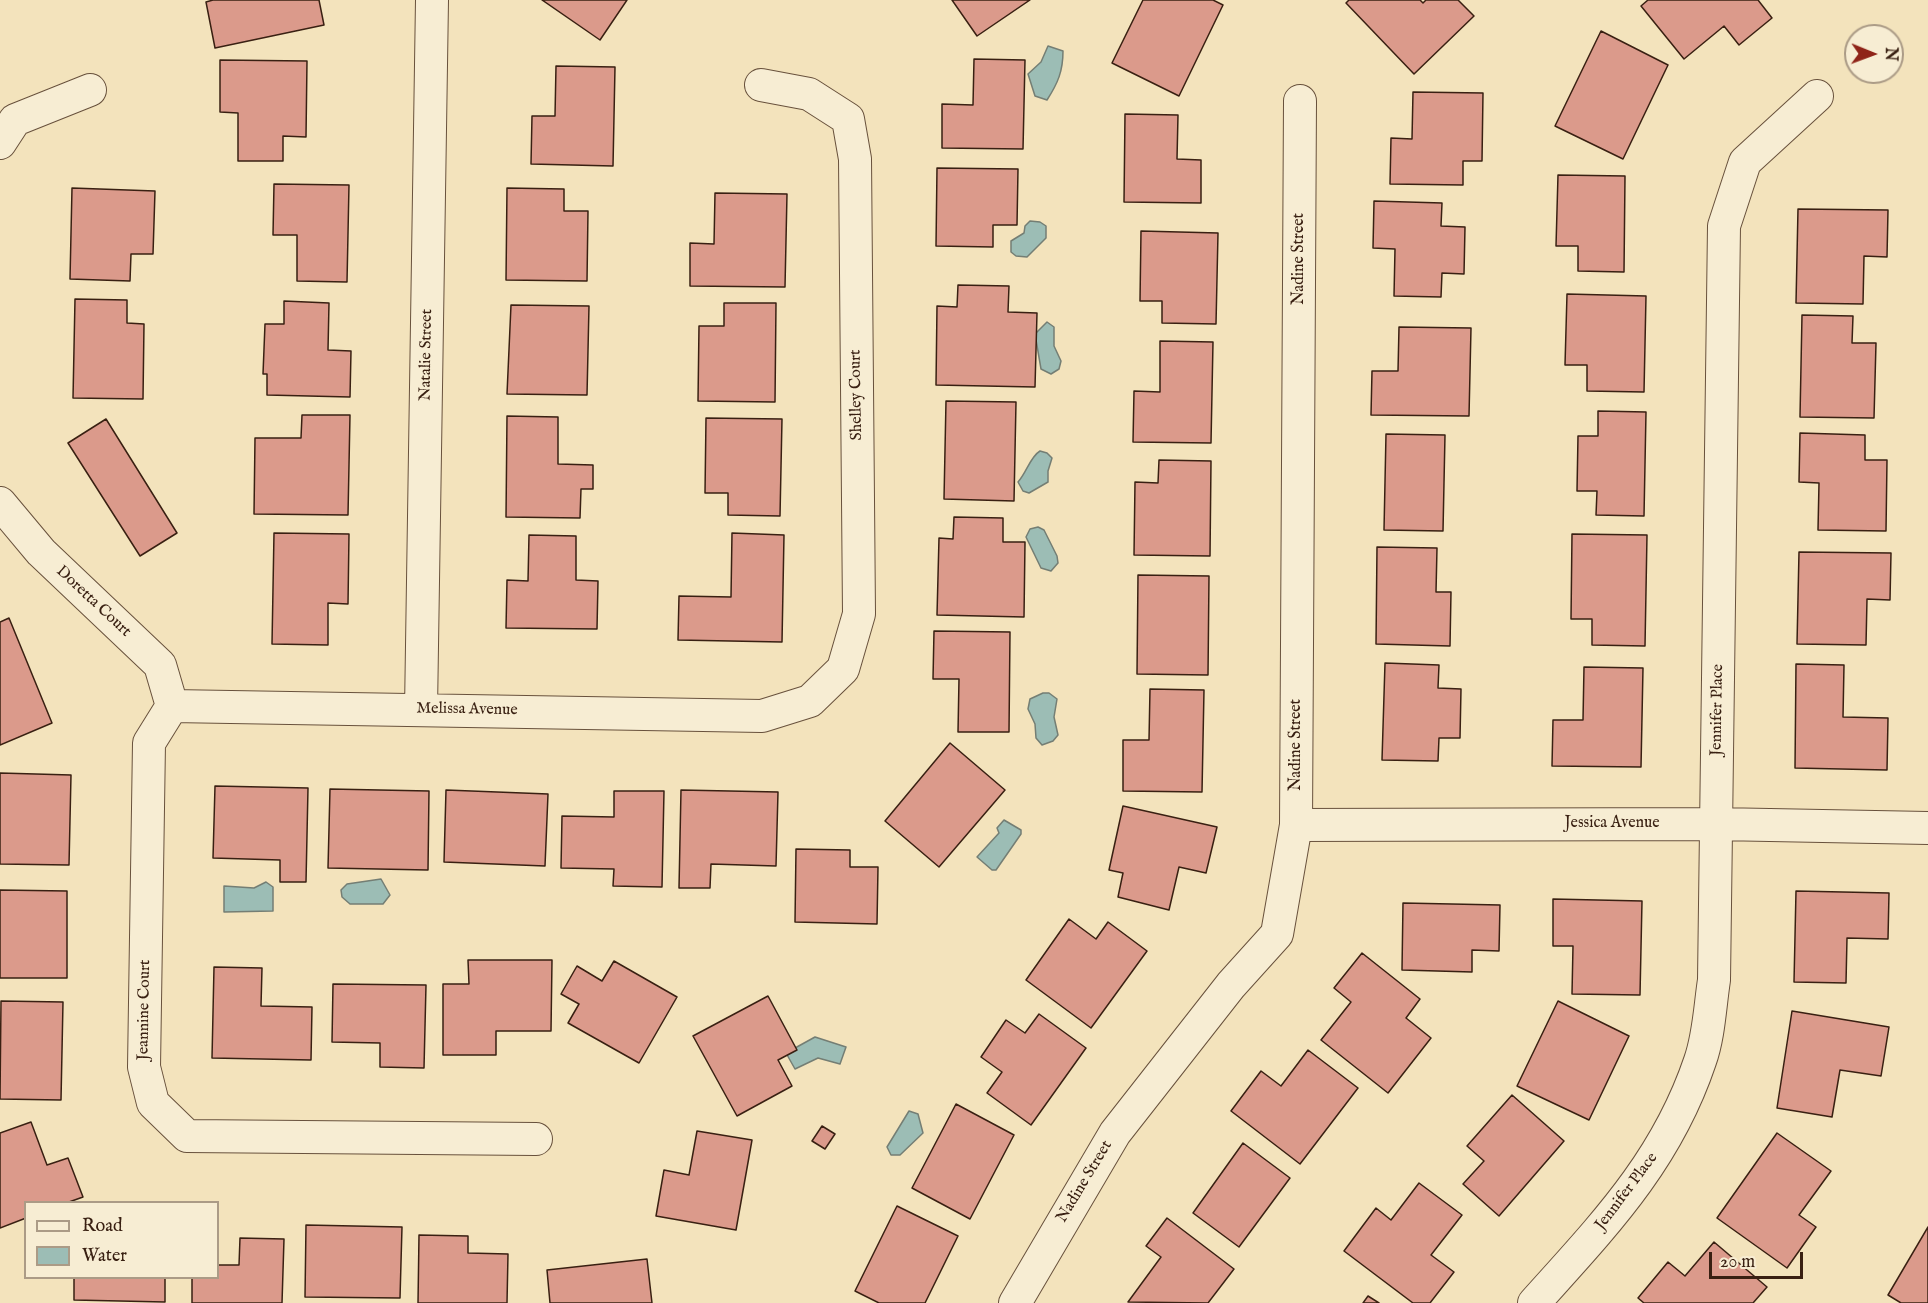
<!DOCTYPE html>
<style>
body{margin:0}
#map{position:relative;width:1928px;height:1303px;overflow:hidden;background:#f3e3bc;font-family:"IM FELL English",serif}
canvas{display:block}
.legend{position:absolute;left:24px;top:1201px;width:195px;height:78px;box-sizing:border-box;background:#f7edd3;border:2px solid #ab9b86;margin:0;padding:8px 10px;list-style:none;font-size:18px;color:#392012}
.legend li{display:flex;align-items:center;gap:12px;height:30px}
.legend b{width:30px;border:2px solid #ab9b86}
.north{position:absolute;left:1844px;top:24px;width:60px;height:60px;box-sizing:border-box;background:#f7edd3;border:2px solid #ab9b86;border-radius:50%;rotate:91deg;font-size:16px;font-weight:700;line-height:24px;text-align:center;color:#392012}
.north::after{content:'';display:block;margin:auto;width:21px;height:27px;background:#8f2418;clip-path:polygon(50% 0,100% 100%,50% 72%,0 100%)}
.scale{position:absolute;left:1709px;top:1252px;width:94px;height:27px;box-sizing:border-box;border:3px solid #392012;border-top:0;padding-left:8px;font-size:18px;line-height:21px;white-space:nowrap;color:#392012;-webkit-text-stroke:4px #f7edd3;paint-order:stroke}
</style>
<div id="map">
<canvas width="1928" height="1303"></canvas>
<ul class="legend">
<li><b style="height:8px;background:#f7edd3"></b>Road</li>
<li><b style="height:16px;background:#9cbdb5"></b>Water</li>
</ul>
<div class="north">N</div>
<div class="scale">20 m</div>
</div>
<script>
const context = document.querySelector('canvas').getContext('2d');
context.lineJoin = 'round';
function fillPath(path, color) { context.fillStyle = color; context.fill(path, 'evenodd'); }
function strokePath(path, color, width, dash) { context.strokeStyle = color; context.lineWidth = width; context.lineCap = dash ? 'butt' : 'round'; context.setLineDash(dash || []); context.stroke(path); }
function label(font, color, halo, rows, align = 'center') {
  context.font = font + ' "IM FELL English",serif'; context.lineWidth = 4.5; context.setLineDash([]); context.textBaseline = 'middle'; context.strokeStyle = halo; context.fillStyle = color; for (const [text, x, y, turn = 0] of rows) {
    context.save(); context.translate(x, y); context.rotate((+turn || 0) * Math.PI / 180); context.textAlign = isNaN(turn) ? turn : align; if (halo) context.strokeText(text, 0, 0); context.fillText(text, 0, 0); context.restore();
  }
}
const water = new Path2D(`
 M1048 46 1063 51C1063 71 1058 83 1047 100L1035 96 1028 74 1041 62Z
 M1030 221 1040 222 1046 226V238L1027 257 1016 256 1011 252V241L1024 233 1025 226Z
 M1047 322 1054 327V346L1061 361 1059 369 1051 374 1041 369 1035 334Z
 M1040 451 1047 453 1052 458 1048 471V482L1029 493 1023 491 1018 482C1027 472 1030 457 1040 451Z
 M1038 527 1044 530 1057 556 1058 563 1051 571 1041 568 1026 537 1030 529Z
 M1043 693H1049L1057 699 1054 717 1058 735 1053 741 1042 745 1036 738 1035 724 1028 709 1030 699Z
 M1004 820 1021 830V834L996 870H992L977 857 999 833 997 828Z
 M381 879 390 895 383 904H350L342 897 341 890 347 884Z
 M266 882 273 887V911L224 912V886L254 888Z
 M815 1037 846 1047 840 1064 818 1058 795 1069 786 1053Z
 M909 1111 918 1114 923 1133 900 1155H891L887 1147Z`);
const building = new Path2D(`
 M213 0H319L324 25 215 48 206 2Z
 M542 0H627L600 40Z
 M952 0H1030L977 36Z
 M1143 0H1213L1223 5 1179 96 1112 63Z
 M1349 0H1420L1423 3 1426 0H1458L1474 16 1414 74 1346 3Z
 M1648 0H1758L1772 18 1739 45 1724 26 1684 59 1641 6Z
 M1601 31 1668 65 1623 159 1555 126Z
 M974 59 1025 60 1023 149 942 148V104L973 105Z
 M220 60 307 61 306 137 283 136V161H238V113L220 112Z
 M556 66 615 67 613 166 531 164 532 116H555Z
 M1413 92 1483 93 1482 161H1463V185L1390 184 1391 138 1412 139Z
 M1125 114 1178 115 1177 159 1201 160V203L1124 202Z
 M937 168 1018 169 1017 225H993V247L936 246Z
 M1558 175 1625 176 1624 272 1578 271V246H1556Z
 M274 184 349 185 347 282 297 281V235H273Z
 M72 188 155 191 153 254H131L130 281 70 279Z
 M507 188 564 189V211H588L587 281 506 280Z
 M715 193 787 194 785 287 690 286V243L714 244Z
 M1374 201 1442 203 1441 226 1465 227 1464 274 1442 273 1441 297 1394 296 1395 249 1373 248Z
 M1798 209 1888 210 1887 257 1864 256 1863 304 1796 303Z
 M1141 231 1218 233 1216 324 1162 323V301H1140Z
 M958 285 1009 286 1008 312 1037 313 1035 387 936 385 937 306 957 307Z
 M1567 294 1646 296 1644 392 1587 391V365H1565Z
 M75 299 127 300V323L144 324 143 399 73 398Z
 M284 301 329 303 328 350 351 351 350 397 267 395V374H263L265 324H284Z
 M724 303H776L775 402 698 401 699 326H724Z
 M511 305 589 306 587 395 507 394Z
 M1802 315 1853 316 1852 343H1876L1874 418 1800 417Z
 M1399 327 1471 328 1469 416 1371 415 1372 371H1398Z
 M1160 341 1213 342 1211 443 1133 442 1134 391 1160 392Z
 M946 401 1016 402 1014 501 944 499Z
 M1598 411 1646 412 1644 516 1596 515 1597 491H1577L1578 436H1598Z
 M302 415H350L348 515 254 514 255 438H301Z
 M507 416 558 417V464L593 465V489H581L580 518 506 517Z
 M706 418 782 419 780 516 728 515V493H705Z
 M106 419 177 533 140 556 68 443Z
 M1800 433 1865 435V460H1887L1886 531 1818 530 1819 483 1799 482Z
 M1386 434 1445 435 1443 531 1384 530Z
 M1159 460 1211 461 1210 556 1134 555 1135 482 1158 483Z
 M954 517 1003 518V542H1025L1024 617 937 615 939 538 953 539Z
 M274 533 349 534 348 604 328 603V645L272 644Z
 M732 533 784 535 782 642 678 640 679 596 731 597Z
 M1572 534 1647 535 1645 646 1592 645V619H1571Z
 M529 535 576 536V580L598 581 597 629 506 628 507 580 528 581Z
 M1377 547 1437 548 1436 592H1451L1450 646 1376 644Z
 M1799 552 1891 553 1890 600 1867 599 1866 645 1797 644Z
 M1138 575 1209 576 1208 675 1137 674Z
 M9 618 52 723 0 745V622Z
 M934 631 1010 632 1009 732H958L959 679H933Z
 M1385 663 1439 665 1438 688 1461 689 1460 738H1439L1438 761 1382 760Z
 M1796 664 1844 665 1843 717 1888 718 1887 770 1795 768Z
 M1584 667 1643 668 1641 767 1552 766 1553 720H1583Z
 M1150 689 1204 690 1202 792 1123 791V740H1149Z
 M950 743 1005 790 939 867 885 821Z
 M0 773 71 775 69 865 0 864Z
 M215 786 308 788 306 882H280V860L213 858Z
 M330 789 429 791 428 870 328 868Z
 M446 790 548 794 545 866 444 862Z
 M681 790 778 792 776 866 711 864 710 888H679Z
 M614 791H664L662 887 613 886 614 869 561 868 562 816 614 817Z
 M1123 806 1217 827 1206 873 1179 867 1169 910 1118 897 1123 873 1109 870Z
 M796 849 850 850V867H878L877 924 795 922Z
 M0 890 67 891V978H0Z
 M1796 891 1889 893 1888 939 1847 938 1846 983 1794 982Z
 M1553 899 1642 901 1640 995 1572 994 1573 946H1553Z
 M1403 903 1500 905 1499 951 1472 950V972L1402 970Z
 M1069 919 1096 939 1108 922 1147 951 1091 1028 1026 980Z
 M1362 953 1420 999 1406 1018 1431 1038 1388 1093 1321 1040 1351 1002 1334 988Z
 M468 960H552L551 1031H496V1055H443V984H469Z
 M614 961 677 997 639 1063 568 1023 579 1004 561 994 577 966 602 981Z
 M214 967 262 968 261 1006 312 1007 311 1060 212 1058Z
 M333 984 426 985 424 1068 380 1067V1043L332 1042Z
 M768 996 797 1050 778 1060 792 1086 737 1116 693 1036Z
 M1 1001 63 1002 61 1100 0 1099Z
 M1558 1001 1629 1036 1589 1120 1517 1086Z
 M1792 1011 1889 1027 1881 1076 1840 1070 1832 1117 1777 1108Z
 M1039 1014 1086 1048 1031 1125 987 1093 1002 1072 981 1057 1006 1020 1025 1033Z
 M1308 1050 1358 1088 1300 1164 1231 1111 1261 1071 1281 1086Z
 M1512 1095 1564 1141 1499 1216 1463 1184 1484 1161 1467 1146Z
 M956 1104 1014 1135 970 1219 912 1188Z
 M31 1122 47 1165 68 1158 83 1197 69 1202H26V1218L0 1228V1133Z
 M822 1126 835 1134 825 1149 812 1141Z
 M697 1131 752 1140 736 1230 656 1216 664 1170 689 1175Z
 M1777 1133 1831 1171 1799 1215 1816 1227 1787 1268 1717 1218Z
 M1243 1143 1290 1178 1239 1247 1193 1213Z
 M1419 1183 1462 1215 1431 1255 1454 1272 1430 1303H1413L1344 1251 1376 1208 1391 1220Z
 M897 1206 958 1236 925 1303H879L855 1291Z
 M1167 1218 1234 1269 1208 1303 1128 1302 1161 1257 1146 1246Z
 M306 1225 402 1227 400 1298 305 1297Z
 M1928 1227V1303H1901L1888 1295Z
 M419 1235 468 1236V1253L508 1254 507 1303H418Z
 M240 1238 284 1239 282 1303H192V1278H218V1265H239Z
 M1714 1242 1767 1287 1753 1303H1644L1638 1298 1668 1262 1685 1276Z
 M647 1259 652 1303H550L547 1270Z
 M74 1278H165V1302L74 1300Z
 M1368 1296 1379 1303H1363Z`);
const minor = new Path2D(`
 M0 143 15 120 90 90
 M0 503 41 552 160 665 172 706
 M172 706 762 716 810 701 843 669 859 614 855 159 848 119 809 94 761 85
 M172 706 149 743 144 1067 153 1103 187 1136 536 1139
 M421 710 432 0
 M1296 825 1717 824 1928 828
 M1015 1303 1115 1133 1231 985 1277 934 1296 825 1300 101
 M1534 1303C1603 1226 1666 1162 1700 1061 1709 1036 1710 1006 1714 980L1724 226 1745 162 1817 96`);
const streetNames = [
 ["Nadine Street",1300,259,-90],
 ["Natalie Street",427,355,-89],
 ["Shelley Court",857,395,-91],
 ["Doretta Court",93,602,43],
 ["Melissa Avenue",467,710,1],
 ["Jennifer Place",1718,710,-89],
 ["Nadine Street",1297,745,-90],
 ["Jessica Avenue",1612,824],
 ["Jeannine Court",145,1010,-89],
 ["Nadine Street",1085,1182,-59],
 ["Jennifer Place",1627,1192,-53]
];
fillPath(water, '#9cbdb5');
strokePath(water, '#747e74', 1.5);
fillPath(building, '#db9a8b');
strokePath(building, '#392012', 1.5);
strokePath(minor, '#68513c', 34);
strokePath(minor, '#f7edd3', 32);
label('16px', '#392012', '#f7edd3', streetNames);
</script>
